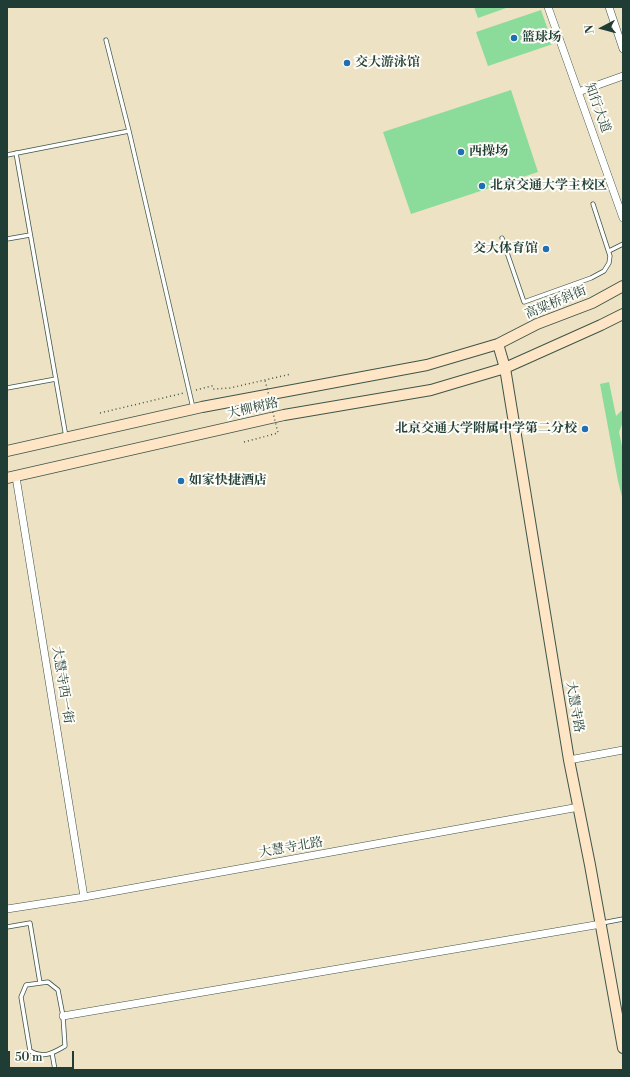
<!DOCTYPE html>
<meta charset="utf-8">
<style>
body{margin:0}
#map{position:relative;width:630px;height:1077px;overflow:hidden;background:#eee2c4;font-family:"Libre Bodoni",serif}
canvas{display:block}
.frame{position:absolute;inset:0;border:8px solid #1f3d34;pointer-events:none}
.north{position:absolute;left:582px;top:8px;width:40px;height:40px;-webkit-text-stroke:3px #fdfcf7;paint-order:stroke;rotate:264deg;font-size:11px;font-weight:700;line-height:16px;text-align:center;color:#1f3d34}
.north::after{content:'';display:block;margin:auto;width:14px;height:18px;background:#1f3d34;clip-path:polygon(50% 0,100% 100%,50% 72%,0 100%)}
.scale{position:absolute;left:8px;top:1051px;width:66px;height:18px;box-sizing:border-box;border:2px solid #1f3d34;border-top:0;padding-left:5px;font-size:12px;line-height:14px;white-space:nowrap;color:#1f3d34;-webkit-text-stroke:3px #fdfcf7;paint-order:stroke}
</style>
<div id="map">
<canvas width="630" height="1077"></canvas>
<div class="frame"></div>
<div class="north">N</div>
<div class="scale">50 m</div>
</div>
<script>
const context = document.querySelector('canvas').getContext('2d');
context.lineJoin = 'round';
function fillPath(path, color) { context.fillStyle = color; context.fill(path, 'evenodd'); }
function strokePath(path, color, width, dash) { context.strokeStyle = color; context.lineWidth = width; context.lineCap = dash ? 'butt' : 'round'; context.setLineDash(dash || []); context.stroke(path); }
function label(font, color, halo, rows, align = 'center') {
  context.font = font + ' "Libre Bodoni","Noto Serif SC",serif'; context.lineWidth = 4; context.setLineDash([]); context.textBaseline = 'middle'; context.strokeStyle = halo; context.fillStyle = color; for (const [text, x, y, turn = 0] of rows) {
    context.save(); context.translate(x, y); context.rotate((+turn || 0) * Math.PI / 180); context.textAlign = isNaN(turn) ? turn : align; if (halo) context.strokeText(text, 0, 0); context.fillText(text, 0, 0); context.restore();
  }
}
const green = new Path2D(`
 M474 7H509L478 18Z
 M541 10 553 44 488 66 476 32Z
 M511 90 538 172 411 214 383 132Z
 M609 382 616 416 623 409V422L619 432 623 451V501L618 481 600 384Z`);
const path = new Path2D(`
 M196 390 212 386 213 389 230 388 291 374
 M100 413 184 393`);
const lane = new Path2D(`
 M106 40 129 131 193 408
 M16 153 66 437
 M7 155 129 131
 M502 238 524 302 591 278 604 271 609 263 610 256 593 204
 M7 239 30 235
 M609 251 623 244
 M7 388 56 379
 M602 923 623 919
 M7 927 30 923 40 983
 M48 982 58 990 63 1016 65 1046C53 1053 43 1059 30 1051L21 997 26 985Z
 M52 1053 55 1070`);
const street = new Path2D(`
 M548 7 623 218
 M609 7 623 49
 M578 92 623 76
 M16 477 84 897
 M569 760 623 750
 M7 909 84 897 579 807
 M63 1016 601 924`);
const secondary = new Path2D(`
 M498 344 505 368 569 760 590 865 623 1048
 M7 451 202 407 427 365 498 344 537 324 592 303 623 286
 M7 478 284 415 431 390 505 368 601 325 623 314`);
const pathBridge = new Path2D(`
 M244 442 278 433 265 380`);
const markers = [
 [514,38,4,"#1f6fb2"],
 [347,63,4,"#1f6fb2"],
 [461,152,4,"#1f6fb2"],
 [482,186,4,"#1f6fb2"],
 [546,249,4,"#1f6fb2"],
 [585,429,4,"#1f6fb2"],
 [181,481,4,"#1f6fb2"]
];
const poiNames = [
 ["篮球场",522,38],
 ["交大游泳馆",355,63],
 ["西操场",469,152],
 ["北京交通大学主校区",490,186],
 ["交大体育馆",538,249,"right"],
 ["北京交通大学附属中学第二分校",577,429,"right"],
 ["如家快捷酒店",189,481]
];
const streetNames = [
 ["知行大道",597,108,70],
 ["高粱桥斜街",556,303,-23],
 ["大柳树路",253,409,-13],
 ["大慧寺西一街",62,685,81],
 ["大慧寺路",574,707,80],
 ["大慧寺北路",291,848,-10]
];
fillPath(green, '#8bdb9a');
strokePath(lane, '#3e564a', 5);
strokePath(street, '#3e564a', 8);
strokePath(secondary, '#3e564a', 12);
strokePath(path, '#3e564a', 1.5, [1, 3]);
strokePath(lane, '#fff', 3.5);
strokePath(street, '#fff', 7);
strokePath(secondary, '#fde5c5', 10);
strokePath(pathBridge, '#3e564a', 1.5, [1, 3]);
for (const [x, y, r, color] of markers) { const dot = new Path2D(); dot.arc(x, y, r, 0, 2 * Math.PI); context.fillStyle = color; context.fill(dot); strokePath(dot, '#fdfcf7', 1.5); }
label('bold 13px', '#1f3d34', '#fdfcf7', poiNames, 'left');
label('13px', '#1f3d34', '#fdfcf7', streetNames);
</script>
